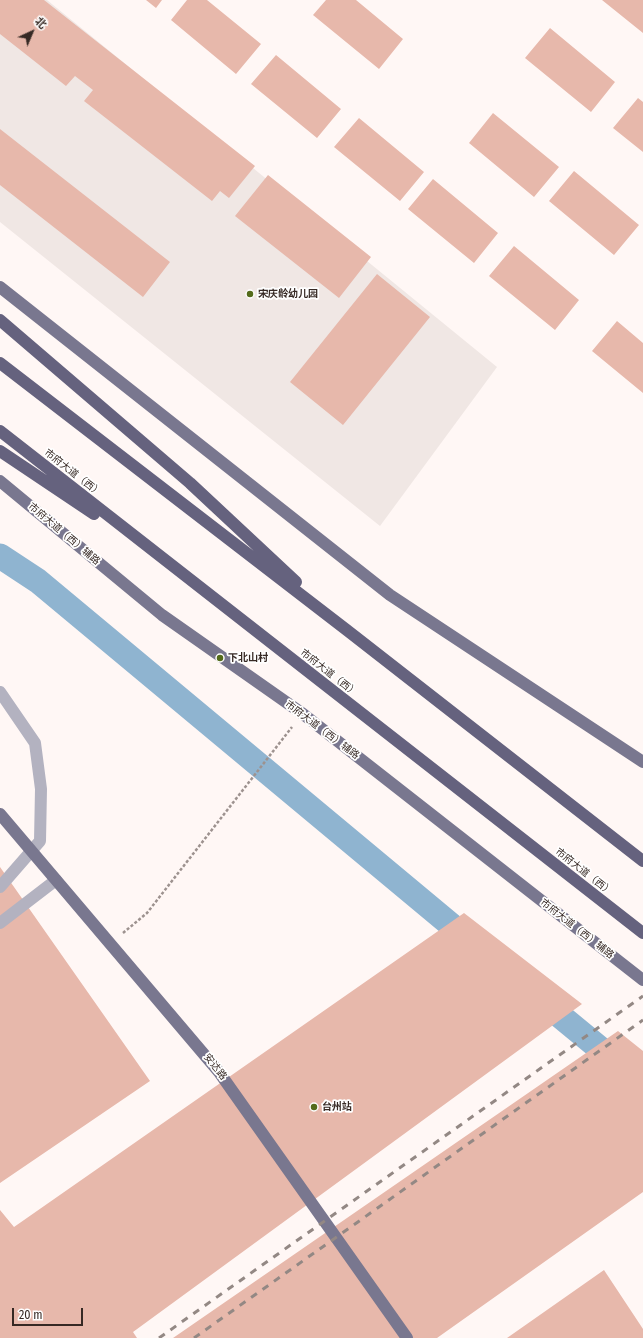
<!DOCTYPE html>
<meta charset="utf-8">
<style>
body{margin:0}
#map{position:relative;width:643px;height:1338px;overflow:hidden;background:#fff7f5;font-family:"Fira Sans Condensed","Noto Sans SC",sans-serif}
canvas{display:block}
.north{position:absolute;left:12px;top:12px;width:40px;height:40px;-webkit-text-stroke:3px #fff;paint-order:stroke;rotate:44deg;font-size:11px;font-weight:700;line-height:16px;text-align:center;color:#362924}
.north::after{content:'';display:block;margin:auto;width:14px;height:18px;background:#362924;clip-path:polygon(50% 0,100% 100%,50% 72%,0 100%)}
.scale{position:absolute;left:12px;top:1308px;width:71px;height:18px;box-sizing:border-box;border:2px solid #362924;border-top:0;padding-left:5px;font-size:12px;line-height:14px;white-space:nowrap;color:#362924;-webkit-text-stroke:3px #fff;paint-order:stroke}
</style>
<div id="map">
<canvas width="643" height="1338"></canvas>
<div class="north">北</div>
<div class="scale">20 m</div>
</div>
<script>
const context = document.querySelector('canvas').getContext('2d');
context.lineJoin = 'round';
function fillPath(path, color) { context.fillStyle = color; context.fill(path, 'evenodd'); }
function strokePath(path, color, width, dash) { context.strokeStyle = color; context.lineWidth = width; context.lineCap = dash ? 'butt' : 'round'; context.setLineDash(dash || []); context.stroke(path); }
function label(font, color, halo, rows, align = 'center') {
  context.font = font + ' "Fira Sans Condensed","Noto Sans SC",sans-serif'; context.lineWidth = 3.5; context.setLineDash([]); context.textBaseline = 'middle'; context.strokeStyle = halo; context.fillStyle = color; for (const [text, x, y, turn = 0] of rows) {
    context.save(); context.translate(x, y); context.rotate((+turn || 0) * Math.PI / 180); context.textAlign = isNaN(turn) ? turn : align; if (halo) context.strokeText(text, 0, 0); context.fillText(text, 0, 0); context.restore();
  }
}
const built = new Path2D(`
 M0 0H47L497 367 380 526 0 222Z`);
const canal = new Path2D(`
 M0 556 38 581 475 945
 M536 996 621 1066 643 1088`);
const building = new Path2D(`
 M0 0H44L255 166 229 198 220 191 212 201 84 101 93 90 75 76 66 86 0 34Z
 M146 0H162L156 8Z
 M187 0H207L261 44 236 74 171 20Z
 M326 0H356L403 39 379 69 313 15Z
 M602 0H643V33Z
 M550 28 615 82 591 112 525 58Z
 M276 55 341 109 317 138 251 84Z
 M638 98 643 102V152L613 128Z
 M493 113 559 167 534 197 469 143Z
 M359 118 424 172 400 201 334 147Z
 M0 129 170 262 143 297 0 185Z
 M574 171 639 225 614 255 549 201Z
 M268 175 371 257 339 298 235 216Z
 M433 179 498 233 474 263 408 209Z
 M514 246 579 300 555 330 489 276Z
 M377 274 430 317 343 425 290 382Z
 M617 321 643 343V393L592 351Z
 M0 867 150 1081 0 1183Z
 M464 913 582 1004 133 1332 137 1338H0V1210L14 1227Z
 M618 1031 643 1051V1192L437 1338H173Z
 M604 1270 643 1329V1338H507Z`);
const path = new Path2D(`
 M123 933 147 913 292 727`);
const minor = new Path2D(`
 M0 692 35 743 41 789 40 841 0 887
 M0 923 56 880`);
const major = new Path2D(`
 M0 287 390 595 643 762
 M0 481 162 615 303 714 643 980
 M0 814 219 1072 407 1338`);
const highway = new Path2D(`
 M0 320 190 483 296 582
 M0 363 348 631 643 861
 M0 431 643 933
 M0 451 94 514`);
const rail = new Path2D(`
 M159 1338 643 996
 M194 1338 643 1020`);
const markers = [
 [250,294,4,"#546b1b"],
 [220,658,4,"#546b1b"],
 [314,1107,4,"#546b1b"]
];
const poiNames = [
 ["宋庆龄幼儿园",258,294],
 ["下北山村",228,658],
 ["台州站",322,1107]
];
const streetNames = [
 ["市府大道（西）",73,473,38],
 ["市府大道（西）辅路",64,534,40],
 ["市府大道（西）",329,673,38],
 ["市府大道（西）辅路",322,730,37],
 ["市府大道（西）",584,872,38],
 ["市府大道（西）辅路",577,929,38],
 ["安达路",215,1067,51]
];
fillPath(built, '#f0e7e4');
strokePath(canal, '#8fb4d0', 25);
fillPath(building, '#e7b8ab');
strokePath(path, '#9d928f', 2.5, [3, 2]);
strokePath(minor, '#b3b2c0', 12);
strokePath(major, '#79778f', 12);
strokePath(highway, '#65627e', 12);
strokePath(rail, '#938884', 3, [7, 7]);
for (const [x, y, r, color] of markers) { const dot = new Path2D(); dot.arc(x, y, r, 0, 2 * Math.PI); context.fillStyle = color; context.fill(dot); strokePath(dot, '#fff', 1.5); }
label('bold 10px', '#362924', '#fff', poiNames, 'left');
label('10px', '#362924', '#fff', streetNames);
</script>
